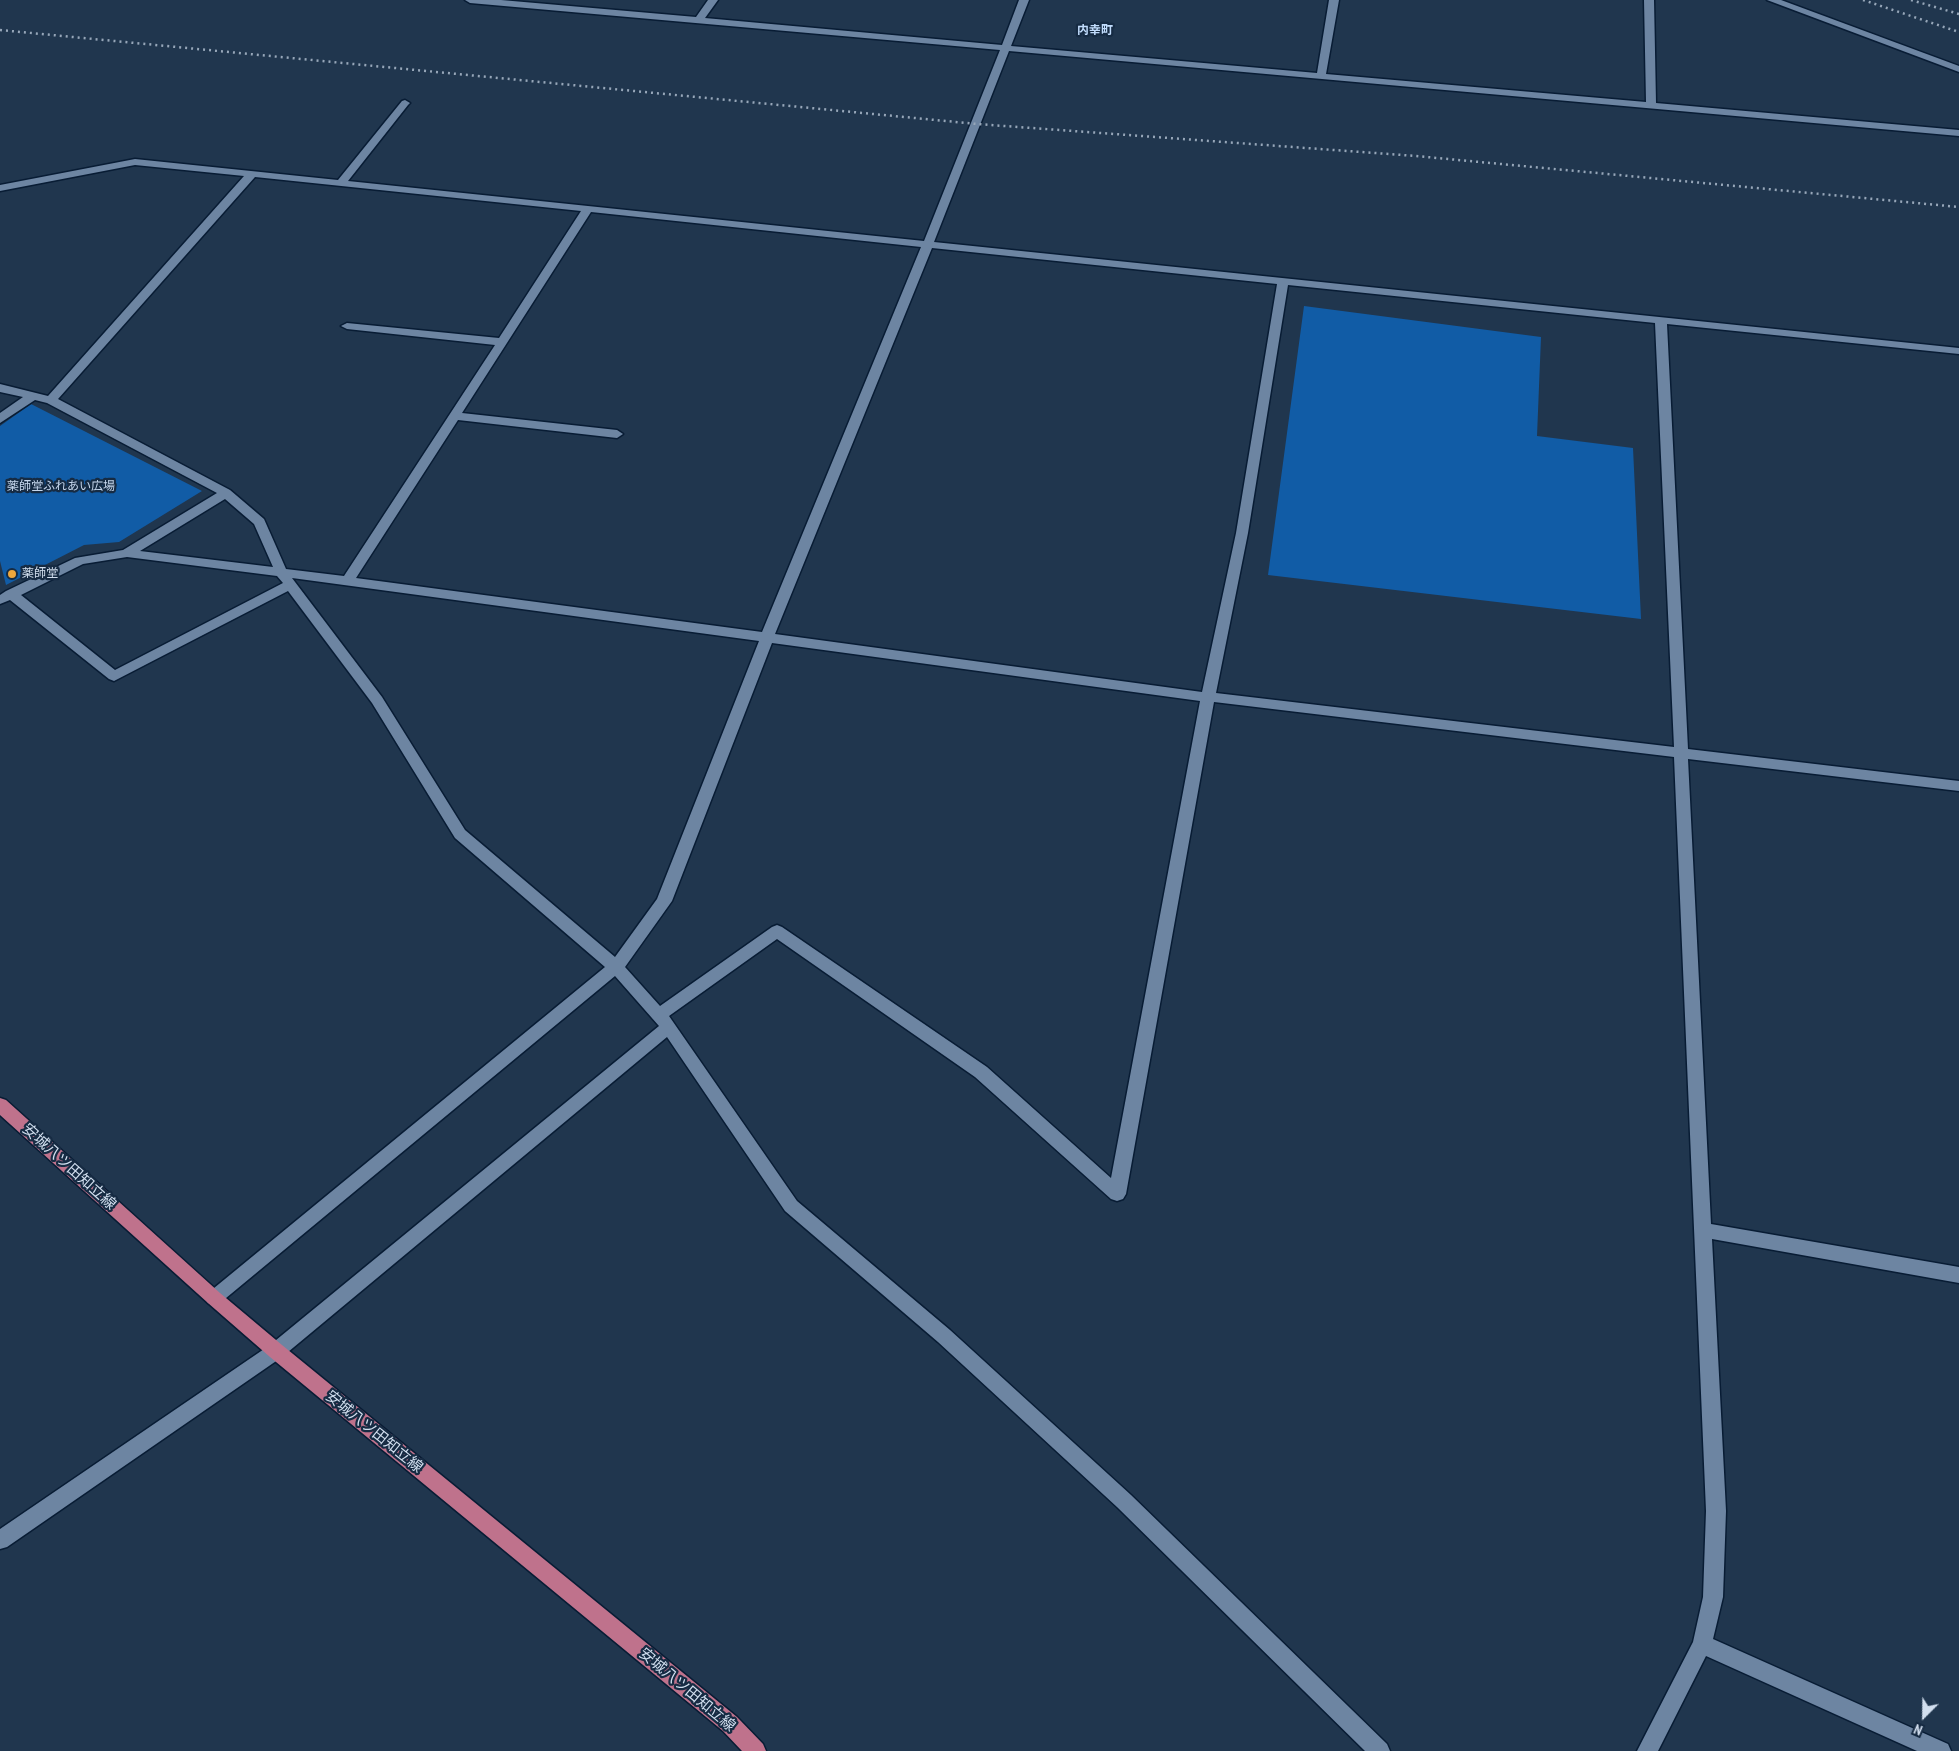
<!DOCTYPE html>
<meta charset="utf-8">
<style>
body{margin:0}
#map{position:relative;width:1959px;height:1751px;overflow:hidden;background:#20364e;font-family:"PT Sans Narrow",sans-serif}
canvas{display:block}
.north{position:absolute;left:1899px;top:1691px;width:50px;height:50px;-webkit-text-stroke:4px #162b43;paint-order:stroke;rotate:203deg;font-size:14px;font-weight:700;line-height:20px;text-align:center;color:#d2dfef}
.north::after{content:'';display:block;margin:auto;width:18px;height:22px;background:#d2dfef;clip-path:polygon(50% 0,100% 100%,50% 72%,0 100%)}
</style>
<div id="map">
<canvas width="1959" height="1751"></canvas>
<div class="north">N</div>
</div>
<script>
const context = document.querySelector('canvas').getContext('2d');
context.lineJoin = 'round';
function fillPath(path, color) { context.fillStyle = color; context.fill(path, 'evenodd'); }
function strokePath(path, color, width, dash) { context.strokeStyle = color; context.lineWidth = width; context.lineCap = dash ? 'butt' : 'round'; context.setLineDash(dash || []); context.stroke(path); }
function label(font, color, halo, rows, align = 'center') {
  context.font = font + ' "PT Sans Narrow","Noto Sans JP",sans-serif'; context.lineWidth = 4.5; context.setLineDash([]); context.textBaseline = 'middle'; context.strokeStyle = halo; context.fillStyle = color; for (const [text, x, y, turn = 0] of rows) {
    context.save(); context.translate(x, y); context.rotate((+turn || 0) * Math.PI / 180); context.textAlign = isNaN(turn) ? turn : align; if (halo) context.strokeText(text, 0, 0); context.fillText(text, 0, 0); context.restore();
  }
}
const green = new Path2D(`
 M1304 306 1541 337 1537 436 1633 448 1641 619 1268 575Z
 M31 404 202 491 119 542 84 545 6 585 0 561V426Z`);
const minor = new Path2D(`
 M465 0H501L696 17 708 0H718L705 18 1002 45 1019 0H1029L1011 46 1317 73 1329 0H1339L1326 74 1646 102 1644 0H1654L1656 103 1959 130V136L1009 51 934 242 1959 348V354L1667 324 1688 749 1959 781V791L1688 759 1711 1224 1959 1267V1283L1712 1239 1726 1511 1723 1597 1713 1639 1948 1744 1951 1751H1917L1706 1656 1658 1751H1637L1693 1642 1703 1597 1706 1511 1674 757 1214 702 1126 1194 1123 1199 1117 1201 1111 1199 975 1077 777 939 669 1016 797 1201 950 1330 1131 1495 1387 1744 1390 1751H1365L1117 1507 938 1342 785 1211 667 1037 282 1357 7 1547 0 1549V1529L270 1345 659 1026 615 976 220 1303 214 1306 208 1303 205 1298 208 1293 605 967 455 838 372 703 288 591 114 681 109 679 10 600 0 604V595L6 591 75 558 123 550 217 493 47 403 35 400 0 423V413L23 397 0 392V384L48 396 244 176 135 165 0 191V185L135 159 338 180 402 101 405 100 410 103 408 105 348 181 924 241 1000 50 470 3ZM255 177 581 211 499 338 347 323 341 326 347 329 495 345 344 576 286 569 264 519 230 490 58 399ZM591 212 921 247 762 632 356 578 458 420 617 438 623 434 617 430 462 413ZM932 248 1277 284 1236 533 1202 692 775 634ZM1288 285 1655 323 1674 747 1216 693 1248 533ZM225 499 254 524 273 567 140 551ZM127 557 277 576 283 583 115 670 21 595 83 564ZM292 578 759 641 657 899 615 957 465 830 382 697ZM772 643 1200 701 1111 1178 987 1067 782 927 777 925 772 927 660 1006 625 967 672 901Z
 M1767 0H1781L1959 66V72Z`);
const major = new Path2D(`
 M0 1098 6 1100 220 1293 282 1345 737 1717 763 1744 766 1751H742L723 1731 270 1357 208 1303 0 1115Z`);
const rail = new Path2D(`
 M1863 0 1959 32
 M1911 0 1959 14
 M0 30 977 124 1416 156 1959 207`);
const markers = [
 [12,574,5,"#eea73d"]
];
const farQuarternames = [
 ["内幸町",1095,31]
];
const parkNames = [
 ["薬師堂ふれあい広場",61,487]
];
const poiNames = [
 ["薬師堂",22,574]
];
const nearStreetnames = [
 ["安城八ツ田知立線",69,1167,42],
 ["安城八ツ田知立線",374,1432,39],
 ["安城八ツ田知立線",687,1690,40]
];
fillPath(green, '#115ca6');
strokePath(minor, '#081c34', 3);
strokePath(major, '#081c34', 3);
fillPath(minor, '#6d85a2');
fillPath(major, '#bf728c');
strokePath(rail, '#97a7b9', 2.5, [2, 4]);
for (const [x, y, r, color] of markers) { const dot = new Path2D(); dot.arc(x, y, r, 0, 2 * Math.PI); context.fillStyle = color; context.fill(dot); strokePath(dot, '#162b43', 2); }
label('bold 12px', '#c1dcfc', '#162b43', farQuarternames);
label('12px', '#c5d6ec', '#162b43', parkNames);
label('12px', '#d2dfef', '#162b43', poiNames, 'left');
label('15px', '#d2dfef', '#162b43', nearStreetnames);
</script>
